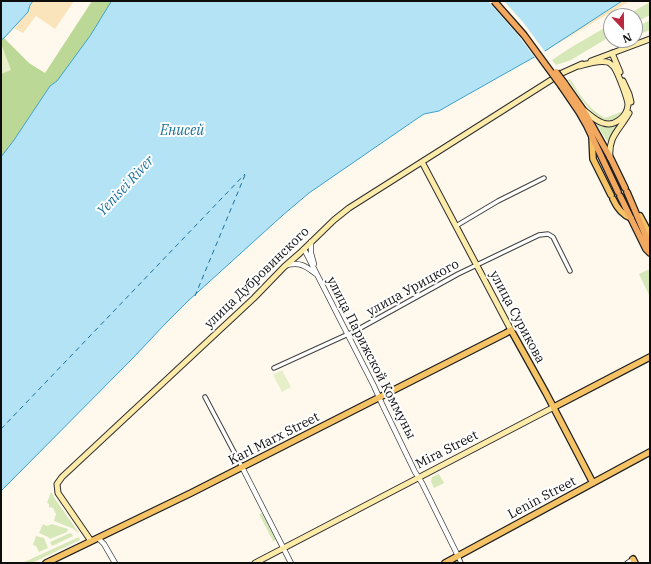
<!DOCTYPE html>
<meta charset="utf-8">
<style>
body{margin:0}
#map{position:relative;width:651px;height:564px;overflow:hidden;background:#fff9ed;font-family:"IBM Plex Serif",serif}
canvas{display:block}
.frame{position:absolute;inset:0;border:2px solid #0d0d0d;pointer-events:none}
.north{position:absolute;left:603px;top:8px;width:40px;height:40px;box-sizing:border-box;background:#fff;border:1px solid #9e9e9e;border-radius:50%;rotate:158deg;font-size:11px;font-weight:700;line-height:16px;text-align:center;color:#0d0d0d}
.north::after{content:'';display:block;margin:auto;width:14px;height:18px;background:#ba283f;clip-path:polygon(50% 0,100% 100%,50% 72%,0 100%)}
</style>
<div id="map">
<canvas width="651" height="564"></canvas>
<div class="frame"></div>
<div class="north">N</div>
</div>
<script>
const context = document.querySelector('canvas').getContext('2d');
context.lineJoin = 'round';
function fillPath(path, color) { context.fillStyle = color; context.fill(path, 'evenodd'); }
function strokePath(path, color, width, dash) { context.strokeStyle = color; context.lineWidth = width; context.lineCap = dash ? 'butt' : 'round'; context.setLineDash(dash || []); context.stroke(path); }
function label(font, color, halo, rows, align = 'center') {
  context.font = font + ' "IBM Plex Serif",serif'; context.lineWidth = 4; context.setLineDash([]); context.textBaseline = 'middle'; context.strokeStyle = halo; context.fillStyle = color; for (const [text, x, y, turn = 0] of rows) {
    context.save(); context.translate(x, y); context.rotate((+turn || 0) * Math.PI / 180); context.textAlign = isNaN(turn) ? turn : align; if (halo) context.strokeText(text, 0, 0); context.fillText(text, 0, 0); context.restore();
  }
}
const green = new Path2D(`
 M650 2V15L635 23V16H625Z
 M650 20V30L635 36V28Z
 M611 24V36L571 60 556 65 552 60 570 48Z
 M570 79C579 93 589 110 605 118L621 112 624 110C605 141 579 95 568 80Z
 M593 119 604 125 620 122V124L610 138 609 144Z
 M647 270H650V294L649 295 639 274Z
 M439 474 444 483 434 488 431 481 432 477Z
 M51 492 52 493 55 499 79 533 77 532 74 529 54 521 56 514 53 508 49 507V504L47 503Z
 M262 513 276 540 273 541 259 514Z
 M43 524 47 526 52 524 68 529 67 532 50 539 48 537 39 533Z
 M70 533 72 534 73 536 52 546 50 542Z
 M36 536 44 538 48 548 39 552 36 546 33 545Z
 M79 537 80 540 32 563H22Z`);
const forest = new Path2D(`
 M92 1H112L90 36 57 81 50 86 14 140 1 157V40L4 38 29 63 45 73Z`);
const sand = new Path2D(`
 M33 1H74L55 29 36 16 23 33 14 28 28 12 30 5Z
 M622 1H630L545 51Z`);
const pitch = new Path2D(`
 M2 46 11 70 1 74V47Z
 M282 370 291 387 282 392 273 375Z`);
const water = new Path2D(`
 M1 1H33L30 5 28 12 4 38 1 40Z
 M112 1H622L545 51 451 104 439 111 424 114 415 120 309 193 283 215 188 301 165 324 133 358 1 491V157L14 140 50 86 57 81 90 36Z`);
const pier = new Path2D(`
 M488 1H504L523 22 546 53 536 59 517 34Z`);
const ferry = new Path2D(`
 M195 296 245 175
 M1 429 245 174`);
const minor = new Path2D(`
 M456 226 498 201 544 178
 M274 368 355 331 458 274 539 235 548 234 553 237 570 271
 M205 397 242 467
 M458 556 461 563
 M627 563 633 559`);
const tertiary = new Path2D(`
 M311 242V253L314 264
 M304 249 374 386 382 404 415 472 422 483 458 556
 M287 265C300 262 306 266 316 274
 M242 467 291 563
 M98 538 104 544 115 563`);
const secondary = new Path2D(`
 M612 53 620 72
 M591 61 650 39
 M579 66C586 64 600 60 607 62 609 62 612 65 614 67 618 73 628 99 628 105 627 117 614 127 603 123 596 121 590 115 585 111
 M562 73 582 64
 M623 81 629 94 631 102
 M610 158C608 136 619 131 629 113
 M422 162 511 330
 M91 541 58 493 57 484 62 477 254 298 284 267 300 253 334 220 349 208 551 80
 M255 563 554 407`);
const primary = new Path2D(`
 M592 137 593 159 611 195
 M613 199C617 208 622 215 631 218
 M640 216 650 235
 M554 407 650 357
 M633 559 635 563
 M46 563 191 493 506 333 511 330 546 393 593 483
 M445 563 650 452`);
const trunk = new Path2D(`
 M565 84 584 111 611 159 625 188
 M562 87 579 112 587 126 618 192
 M627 192 650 246
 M620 196 646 249 650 253`);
const trunkBridge = new Path2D(`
 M494 1 524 35 562 87
 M556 72 565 84`);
const streetNames = [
 ["улица Дубровинского",257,278,-44],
 ["улица Урицкого",413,288,-29],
 ["улица Сурикова",517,317,62],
 ["улица Парижской Коммуны",371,358,63],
 ["Karl Marx Street",274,439,-27],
 ["Mira Street",447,450,-27],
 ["Lenin Street",542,498,-28]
];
const waterNames = [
 ["Енисей",182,131],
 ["Yenisei River",126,186,-47]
];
fillPath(green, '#d6e8b8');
fillPath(forest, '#bcd897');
fillPath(sand, '#f9e4bb');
fillPath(pitch, '#e6efc9');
fillPath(water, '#b3e3f5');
strokePath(water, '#3ca1ca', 1);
fillPath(pier, '#fff9ed');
strokePath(ferry, '#19719c', 1, [5, 4]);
strokePath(minor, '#404040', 5.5);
strokePath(tertiary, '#404040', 6);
strokePath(secondary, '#2f2f2f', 7);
strokePath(primary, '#1e1e1e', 8);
strokePath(trunk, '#1e1e1e', 8);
strokePath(minor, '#fff', 3.5);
strokePath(tertiary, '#fff', 4.5);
strokePath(secondary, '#fdebaa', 5);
strokePath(primary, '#f5c366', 5.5);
strokePath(trunk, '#f3a860', 5.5);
strokePath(trunkBridge, '#1e1e1e', 8, []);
strokePath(trunkBridge, '#f3a860', 5.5);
label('13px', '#0d0d0d', '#fff', streetNames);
label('italic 14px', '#19719c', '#fff', waterNames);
</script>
